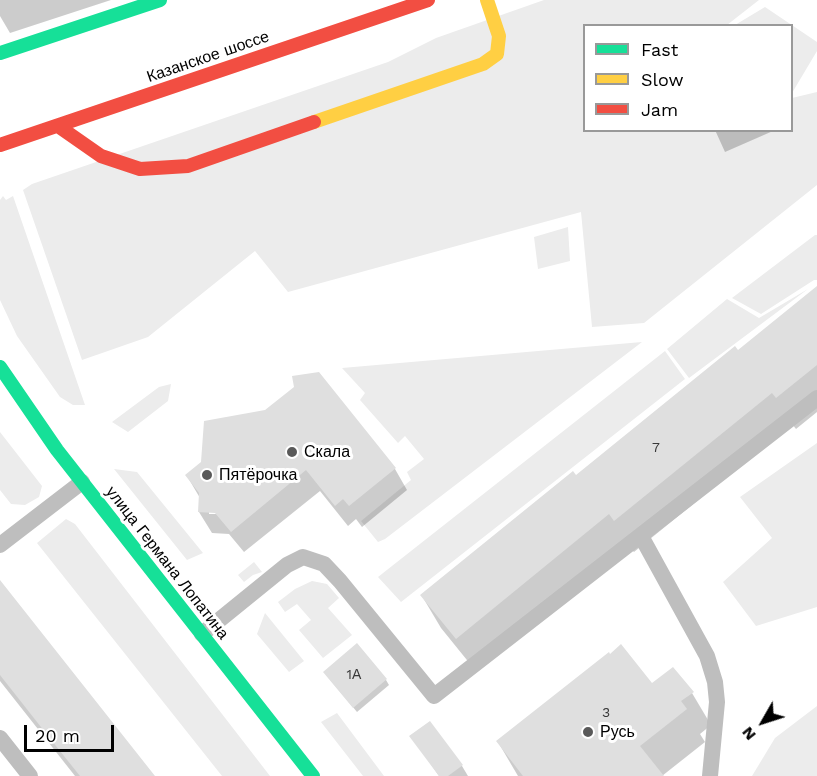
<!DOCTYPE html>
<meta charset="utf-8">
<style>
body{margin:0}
#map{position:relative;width:817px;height:776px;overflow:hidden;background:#fff;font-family:"Work Sans",sans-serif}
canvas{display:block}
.legend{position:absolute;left:583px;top:24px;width:210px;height:108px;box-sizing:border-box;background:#fff;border:2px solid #999;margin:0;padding:8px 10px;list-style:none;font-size:18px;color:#000}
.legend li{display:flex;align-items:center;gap:12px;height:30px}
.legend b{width:30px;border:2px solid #999}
.north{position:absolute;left:733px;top:692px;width:60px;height:60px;-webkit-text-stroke:4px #fff;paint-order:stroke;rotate:231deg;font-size:16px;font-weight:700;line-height:24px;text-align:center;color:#000}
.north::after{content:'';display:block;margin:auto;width:21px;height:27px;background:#000;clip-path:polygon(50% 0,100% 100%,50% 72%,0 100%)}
.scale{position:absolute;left:24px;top:725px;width:90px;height:27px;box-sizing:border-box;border:3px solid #000;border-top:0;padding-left:8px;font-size:18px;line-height:21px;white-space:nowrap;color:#000;-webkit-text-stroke:4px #fff;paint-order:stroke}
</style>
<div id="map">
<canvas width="817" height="776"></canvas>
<ul class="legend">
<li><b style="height:8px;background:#16e098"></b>Fast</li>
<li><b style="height:8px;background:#ffcf43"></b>Slow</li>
<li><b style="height:8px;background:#f24e42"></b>Jam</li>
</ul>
<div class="north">N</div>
<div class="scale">20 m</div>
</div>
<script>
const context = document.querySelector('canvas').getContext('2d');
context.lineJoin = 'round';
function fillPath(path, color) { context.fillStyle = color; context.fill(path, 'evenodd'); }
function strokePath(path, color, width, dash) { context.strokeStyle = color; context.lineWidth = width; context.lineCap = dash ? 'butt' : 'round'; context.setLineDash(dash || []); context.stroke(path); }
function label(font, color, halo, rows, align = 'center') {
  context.font = font + ' "Work Sans",sans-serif'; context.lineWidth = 6; context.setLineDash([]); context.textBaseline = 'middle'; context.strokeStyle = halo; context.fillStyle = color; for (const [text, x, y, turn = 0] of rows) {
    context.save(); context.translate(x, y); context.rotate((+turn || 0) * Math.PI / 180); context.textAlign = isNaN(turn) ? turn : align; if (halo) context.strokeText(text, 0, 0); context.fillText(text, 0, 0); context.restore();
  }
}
const green = new Path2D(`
 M544 0H759L727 25 584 26V130H792V98L817 92V185L644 323 592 327 581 212 288 292 255 251 148 337 82 360 23 190 32 184 388 62 436 38Z
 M765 7 817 42V51L792 93V26L735 25Z
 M3 196 6 200 13 196 85 405H73L60 397 17 336 0 300V200Z
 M568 227 570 261 538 269 534 237Z
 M815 235H817V280H814L761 314 732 298Z
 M808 289 689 378 667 349 727 299 759 318Z
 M642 342 385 539 378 542 361 521 411 480 407 472 424 459 405 436 398 443 360 400 365 393 342 368Z
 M665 351 685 379 401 602 378 577Z
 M171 384 168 401 128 432 112 422 159 387Z
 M0 432 42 486 39 497 25 505 11 504 0 490Z
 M817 443V607L756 626 723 582 772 538 740 497Z
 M114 469 137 472 203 553 187 560Z
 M66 519 75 524 270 776H222L37 543Z
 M254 562 262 572 253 575 244 582 238 575Z
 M312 581 327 584 339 598 328 608 352 635 323 658 299 630 311 620 297 604 285 612 278 602 295 589Z
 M265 613 304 661 289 672 257 634Z
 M817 706V776H752L775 738Z
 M337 713 384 776H363L321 722Z`);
const shadow = new Path2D(`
 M0 0H111L10 33 0 16Z
 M715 130H773V131L725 152Z
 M817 288V412L796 429 792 424 634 552 628 546 475 670 441 628 422 596 737 352Z
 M318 374 395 469 407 490 362 527 356 519 348 526 320 491 244 552 229 534 212 533 199 512 200 498 187 476 266 411ZM209 511 222 514H209Z
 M0 585 153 776H75L0 681Z
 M328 677 386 680 389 685 357 712Z
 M652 685 692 693 711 725 700 734 705 742 662 776H518L498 742Z
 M411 736 462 766 468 776H439Z`);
const building = new Path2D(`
 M817 286V365L776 398 772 393 614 521 609 514 456 639 420 595 573 471 576 475 735 346 738 350Z
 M319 372 396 468 349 506 343 499 335 506 306 470 231 532 215 513 198 512 199 493 185 475 201 462 204 421 265 410 294 387 292 376Z
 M0 580 155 776H80L52 741 0 675Z
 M357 643 387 679 353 708 323 672Z
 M621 644 652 683 673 667 694 692 681 701 687 709 640 746 664 776H523L496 741 609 652 610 654Z
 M430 721 463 765 448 776H439L409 736Z`);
const lane = new Path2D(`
 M641 536 707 656 715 682 717 702 710 776
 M0 545 82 482
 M202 634 287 565 303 557 324 564 340 581 434 696 817 398
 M0 738 30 776`);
const fast = new Path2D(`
 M0 53 160 0
 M0 367 57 450 313 776`);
const slow = new Path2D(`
 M314 122 483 64 497 54 499 36 487 0`);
const jam = new Path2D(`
 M58 126 101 156 140 169 188 166 314 122
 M0 145 428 0`);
const markers = [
 [292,452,6,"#595959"],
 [207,475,6,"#595959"],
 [588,732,6,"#595959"]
];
const numberNames = [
 ["7",656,448],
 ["1А",354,675],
 ["3",606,713]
];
const streetNames = [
 ["Казанское шоссе",208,57,-19],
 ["улица Германа Лопатина",167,563,52]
];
const poiNames = [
 ["Скала",304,452],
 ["Пятёрочка",219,475],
 ["Русь",600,732]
];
fillPath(green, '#ececec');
fillPath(shadow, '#0003');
fillPath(building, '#dfdfdf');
strokePath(lane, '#bebebe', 16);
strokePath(fast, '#16e098', 14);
strokePath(slow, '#ffcf43', 14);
strokePath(jam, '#f24e42', 14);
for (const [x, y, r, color] of markers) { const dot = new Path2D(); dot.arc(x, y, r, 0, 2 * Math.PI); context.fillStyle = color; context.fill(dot); strokePath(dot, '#fff', 2); }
label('14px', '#383838', null, numberNames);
label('16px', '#000', '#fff', streetNames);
label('16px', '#000', '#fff', poiNames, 'left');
</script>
